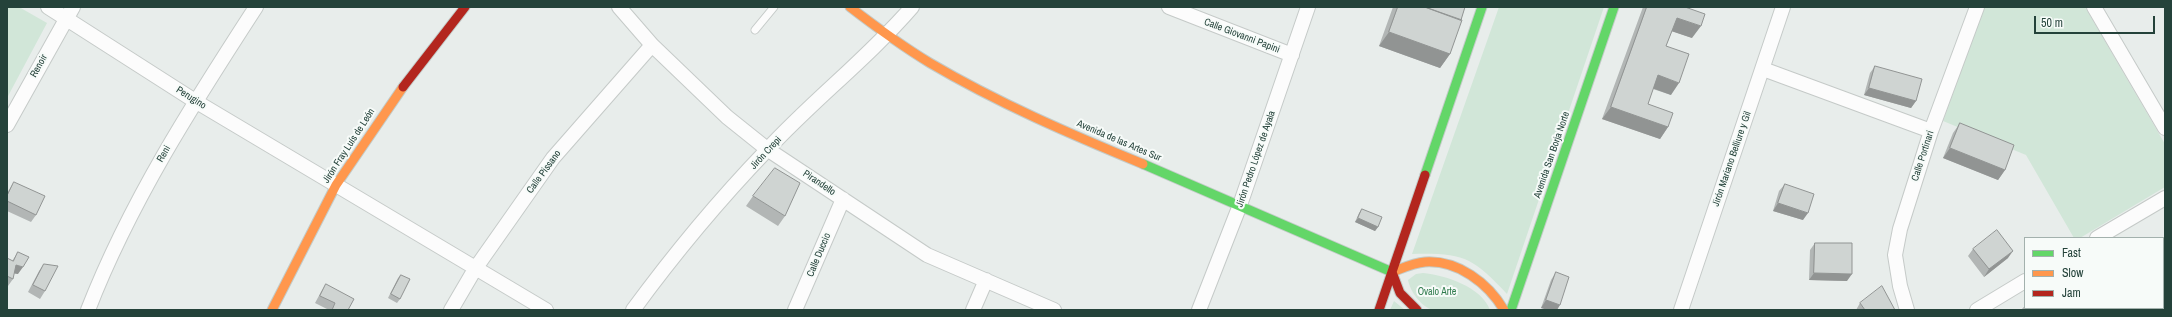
<!DOCTYPE html>
<meta charset="utf-8">
<style>
body{margin:0}
#map{position:relative;width:2172px;height:317px;overflow:hidden;background:#e8edeb;font-family:"Archivo Narrow",sans-serif}
canvas{display:block}
.frame{position:absolute;inset:0;border:8px solid #24423a;pointer-events:none}
.legend{position:absolute;left:2024px;top:237px;width:140px;height:72px;box-sizing:border-box;background:#f7fbf9;border:1px solid #a3b1ad;margin:0;padding:5px 7px;list-style:none;font-size:12px;color:#24423a}
.legend li{display:flex;align-items:center;gap:8px;height:20px}
.legend b{width:20px;border:1px solid #a3b1ad}
.scale{position:absolute;left:2034px;top:16px;width:121px;height:18px;box-sizing:border-box;border:2px solid #24423a;border-top:0;padding-left:5px;font-size:12px;line-height:14px;white-space:nowrap;color:#24423a;-webkit-text-stroke:3px #f7fbf9;paint-order:stroke}
</style>
<div id="map">
<canvas width="2172" height="317"></canvas>
<div class="frame"></div>
<ul class="legend">
<li><b style="height:5px;background:#63d668"></b>Fast</li>
<li><b style="height:5px;background:#ff974d"></b>Slow</li>
<li><b style="height:5px;background:#b3261e"></b>Jam</li>
</ul>
<div class="scale">50 m</div>
</div>
<script>
const context = document.querySelector('canvas').getContext('2d');
context.lineJoin = 'round';
function fillPath(path, color) { context.fillStyle = color; context.fill(path, 'evenodd'); }
function strokePath(path, color, width, dash) { context.strokeStyle = color; context.lineWidth = width; context.lineCap = dash ? 'butt' : 'round'; context.setLineDash(dash || []); context.stroke(path); }
function label(font, color, halo, rows, align = 'center') {
  context.font = font + ' "Archivo Narrow",sans-serif'; context.lineWidth = 4; context.setLineDash([]); context.textBaseline = 'middle'; context.strokeStyle = halo; context.fillStyle = color; for (const [text, x, y, turn = 0] of rows) {
    context.save(); context.translate(x, y); context.rotate((+turn || 0) * Math.PI / 180); context.textAlign = isNaN(turn) ? turn : align; if (halo) context.strokeText(text, 0, 0); context.fillText(text, 0, 0); context.restore();
  }
}
const green = new Path2D(`
 M7 7H19L47 23 7 98Z
 M1499 7H1604L1507 294C1472 257 1464 253 1412 254Z
 M1984 7H2085L2165 144V187L2080 238H2074L2026 155 1943 121Z
 M1423 273C1445 275 1482 287 1490 310 1477 310 1443 313 1433 310 1421 307 1410 291 1408 280L1416 274Z
 M1394 301 1405 310H1390Z`);
const lane = new Path2D(`
 M755 30 774 7`);
const street = new Path2D(`
 M48 7 195 101 546 310
 M619 7 652 45 727 117 767 149 927 255 1054 310
 M1169 7 1292 55
 M2094 7 2165 128
 M1763 69 1931 131
 M7 125 73 7
 M2097 238 2165 198
 M88 310C130 202 193 104 256 7
 M451 310 475 269 553 158 652 45
 M633 310C674 254 719 200 767 150 813 100 867 59 912 7
 M795 310 843 199
 M973 310 986 280
 M1199 310 1240 205 1308 7
 M1681 310 1783 7
 M1907 310 1900 286 1895 255 1900 229 1931 131 1977 7
 M1977 310 2025 281`);
const fast = new Path2D(`
 M1143 164 1392 272
 M1425 175 1482 7
 M1511 310 1614 7`);
const slow = new Path2D(`
 M850 7C876 27 902 46 930 63 998 103 1070 134 1143 164
 M1392 272C1403 268 1413 263 1425 262 1458 260 1488 283 1504 310
 M272 310 336 185 403 87`);
const jam = new Path2D(`
 M403 87 465 7
 M1392 272 1400 293 1417 310
 M1379 310 1425 175`);
const wall = new Path2D(`
 M1393 7H1465L1450 54 1440 68 1379 46Z
 M1643 7H1685L1692 38 1672 31 1666 46 1671 95 1653 89 1648 104 1668 127 1660 139 1602 119Z
 M1875 66 1916 101 1911 108 1864 95 1870 73Z
 M1960 123 2005 170 1998 180 1943 158 1953 133Z
 M14 182 36 215 31 222 7 211V193Z
 M1785 184 1803 220 1773 211 1779 191Z
 M753 196 785 216 778 226 746 206Z
 M1362 209 1378 227 1375 231 1355 222 1359 213Z
 M1815 243 1847 281 1809 280 1810 250Z
 M1973 249 2008 258 1984 277 1968 256Z
 M18 252V274L14 273 13 279 8 286H7V258L12 261Z
 M44 264 45 291 40 299 28 292 39 271Z
 M1556 272 1557 310H1548L1541 308 1551 280Z
 M401 275 400 299 397 303 388 298 398 278Z
 M326 284 348 310H329L315 303 321 292Z
 M1860 303 1895 310H1856Z
 M2074 308H2104L2105 310H2075Z`);
const shadedWall = new Path2D(`
 M1677 18 1701 26 1692 38 1668 30Z
 M1389 32 1450 54 1440 68 1379 46Z
 M1658 75 1679 83 1671 95 1649 87Z
 M1869 88 1916 101 1911 108 1864 95Z
 M1611 107 1668 127 1660 139 1602 119Z
 M1950 148 2005 170 1998 180 1943 158Z
 M1778 203 1808 213 1803 220 1773 211Z
 M1358 218 1378 227 1375 231 1355 222Z
 M2013 251 2008 258 1984 277 1989 269Z
 M16 265 23 267 18 274 11 273Z
 M1814 273 1852 274 1847 281 1809 280Z
 M1546 300 1560 305 1557 310H1548L1541 308Z`);
const building = new Path2D(`
 M1398 7H1425L1462 20 1450 54 1389 32Z
 M1425 7H1465L1461 20Z
 M1647 7H1685L1705 14 1701 26 1677 18 1666 46 1689 54 1679 83 1658 75 1648 104 1673 113 1668 127 1611 107Z
 M1875 66 1922 79 1916 101 1869 88Z
 M1960 123 2014 145 2005 170 1950 148Z
 M775 168 800 183 785 216 753 196Z
 M14 182 45 196 36 215 7 201V196Z
 M1785 184 1814 194 1808 213 1778 203Z
 M1362 209 1382 217 1378 227 1358 218Z
 M1997 230 2013 251 1989 269 1973 249Z
 M1815 243H1852V274L1814 273Z
 M18 252 29 257 23 267 16 265 13 279 7 276V258L13 261Z
 M44 264 58 266 45 291 33 285Z
 M1556 272 1569 277 1560 305 1546 300Z
 M401 275 410 279 400 299 391 294Z
 M326 284 354 299 348 310H332L335 303 320 296Z
 M1882 286 1895 310H1865L1860 303Z
 M2025 307V308H2035L2036 310 2038 308H2046L2048 310H2022Z
 M2084 308H2104L2105 310H2085Z`);
const streetNames = [
 ["Calle Giovanni Papini",1242,36,21],
 ["Renoir",39,66,-61],
 ["Perugino",191,98,32],
 ["Avenida de las Artes Sur",1119,141,23],
 ["Jirón Fray Luís de León",349,146,-57],
 ["Jirón Crepi",766,153,-47],
 ["Reni",164,154,-60],
 ["Avenida San Borja Norte",1552,155,-71],
 ["Calle Portinari",1923,156,-72],
 ["Jirón Pedro López de Ayala",1256,159,-71],
 ["Jirón Mariano Belliure y Gil",1732,159,-71],
 ["Calle Pissano",544,172,-54],
 ["Pirandello",819,183,34],
 ["Calle Duccio",819,255,-67]
];
const parkNames = [
 ["Ovalo Arte",1437,292]
];
fillPath(green, '#d1e6d8');
strokePath(lane, '#c5cac8', 9);
strokePath(street, '#c5cac8', 16);
strokePath(fast, '#c3cbc8', 11);
strokePath(slow, '#c3cbc8', 11);
strokePath(jam, '#c3cbc8', 11);
strokePath(lane, '#fcfcfc', 7);
strokePath(street, '#fcfcfc', 14);
strokePath(fast, '#63d668', 9);
strokePath(slow, '#ff974d', 9);
strokePath(jam, '#b3261e', 9);
fillPath(wall, '#b2b6b5');
fillPath(shadedWall, '#919493');
fillPath(building, '#cfd4d2');
strokePath(building, '#919493', 1);
label('10px', '#24423a', '#f7fbf9', streetNames);
label('10px', '#2d7a4b', '#f7fbf9', parkNames);
</script>
